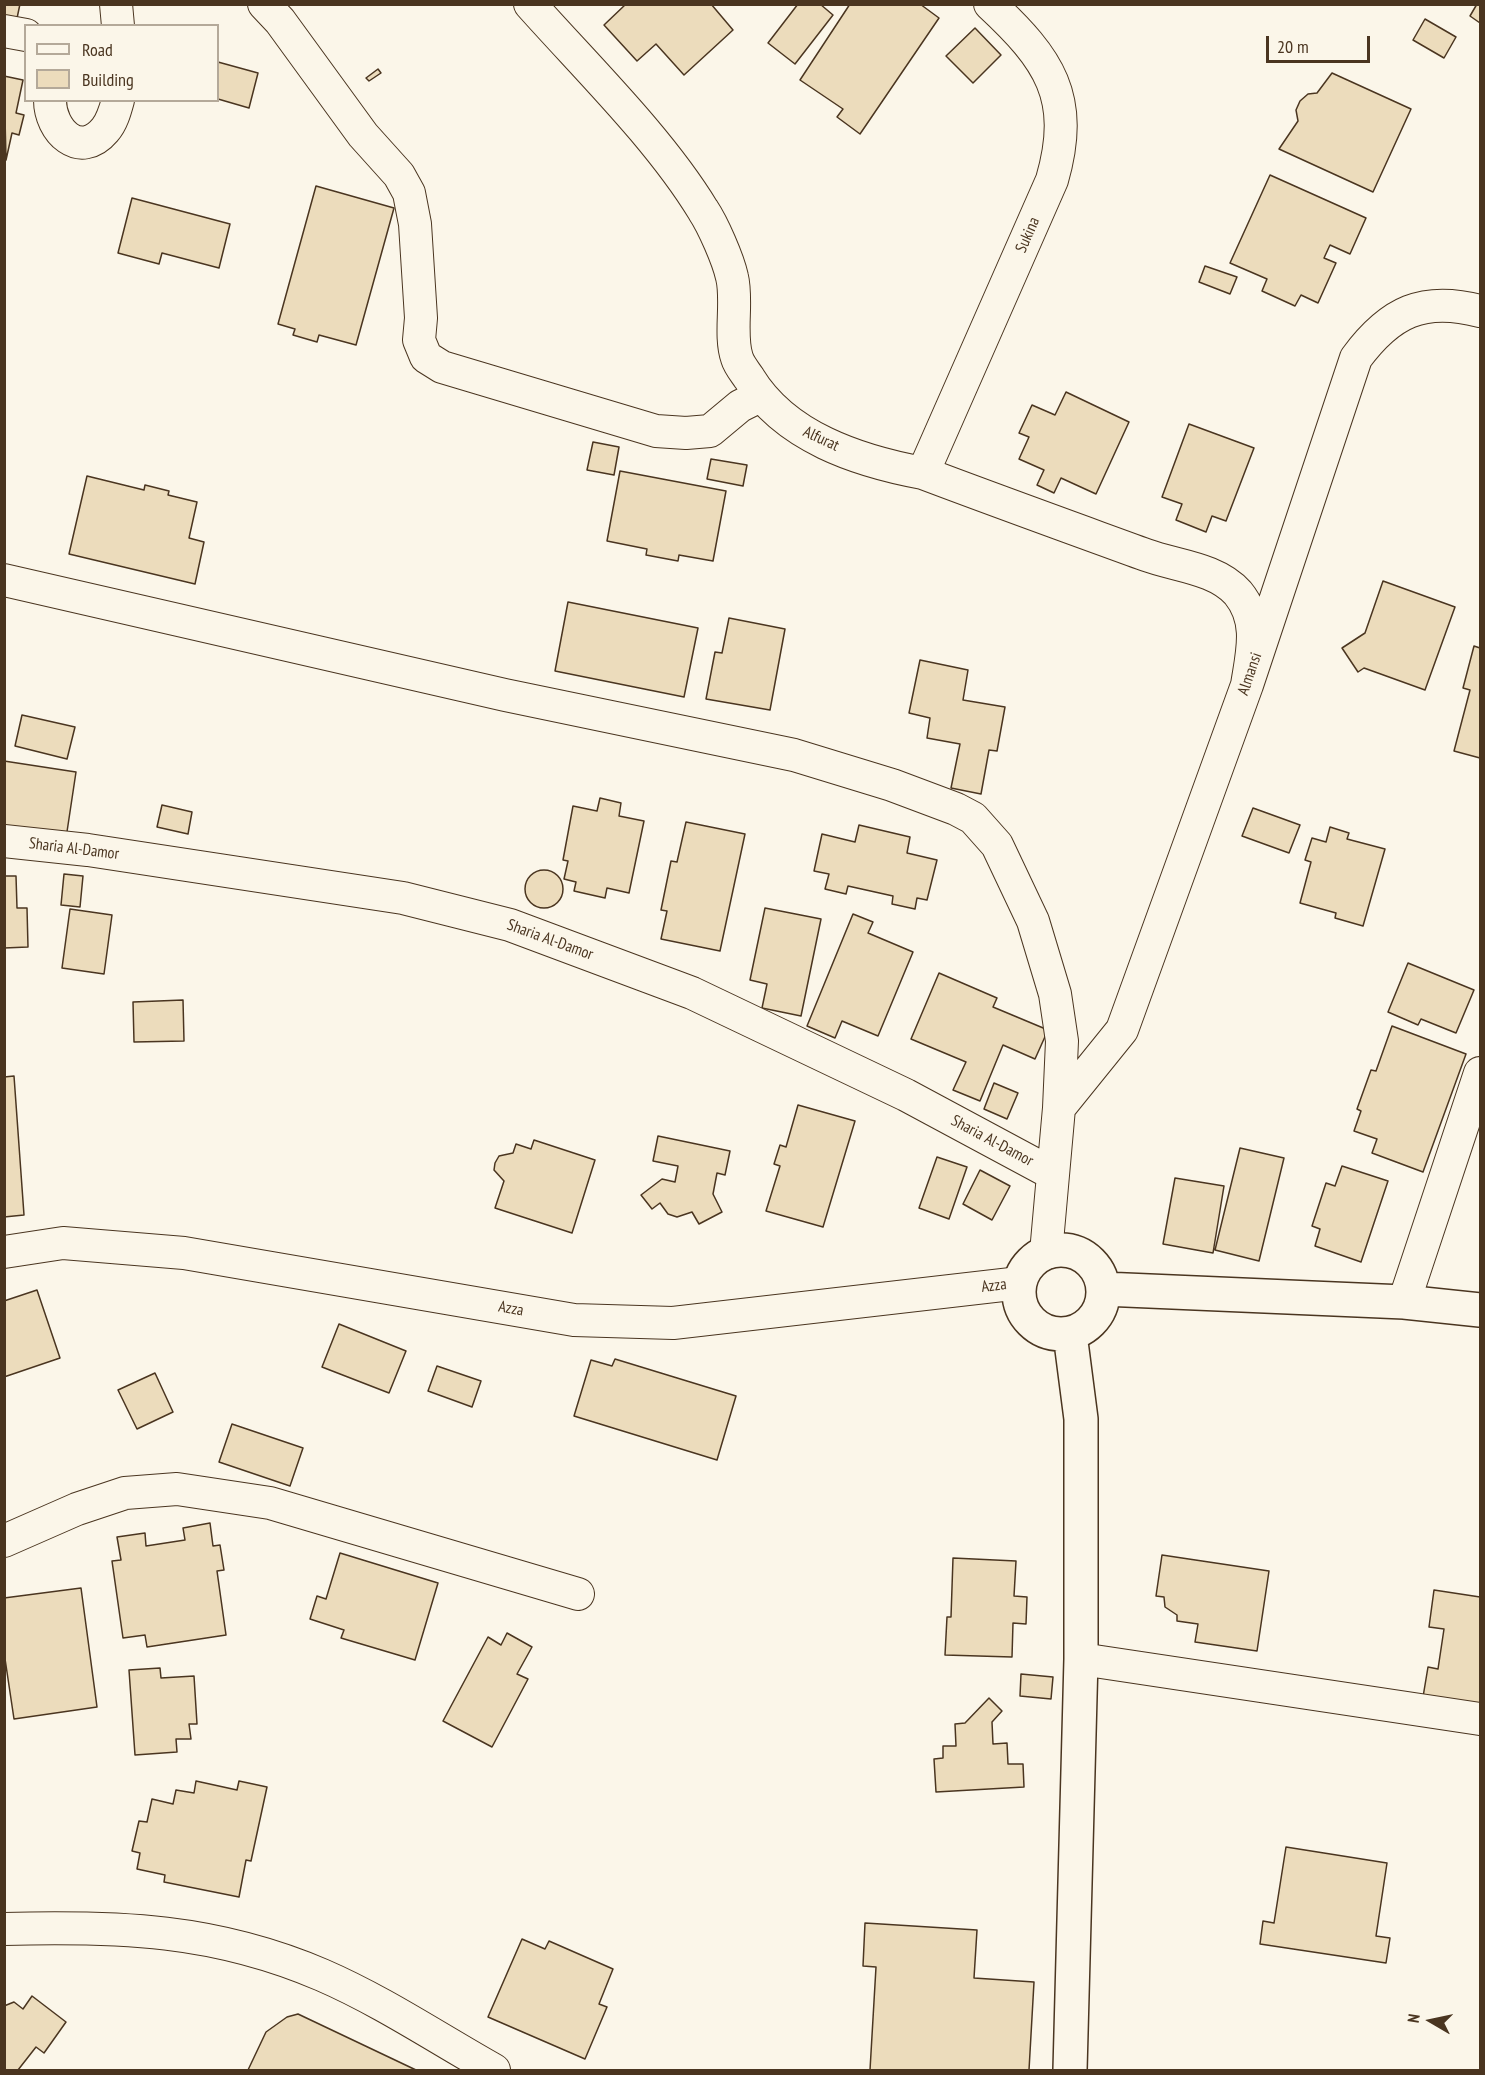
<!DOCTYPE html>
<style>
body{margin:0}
#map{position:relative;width:1485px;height:2075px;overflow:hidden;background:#fbf6e9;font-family:"PT Sans Narrow",sans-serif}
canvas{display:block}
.frame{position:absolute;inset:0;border:6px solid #4a3520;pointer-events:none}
.legend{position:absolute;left:24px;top:24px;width:195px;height:78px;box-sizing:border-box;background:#fbf6e9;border:2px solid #b4a999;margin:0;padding:8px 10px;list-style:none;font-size:18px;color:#4a3520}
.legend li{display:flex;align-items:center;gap:12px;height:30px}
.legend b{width:30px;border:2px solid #b4a999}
.north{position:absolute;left:1401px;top:1991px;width:60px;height:60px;-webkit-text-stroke:4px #fbf6e9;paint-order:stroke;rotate:279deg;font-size:16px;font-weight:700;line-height:24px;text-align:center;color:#4a3520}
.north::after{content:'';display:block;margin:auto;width:21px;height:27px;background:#4a3520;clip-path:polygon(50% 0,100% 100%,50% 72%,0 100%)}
.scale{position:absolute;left:1266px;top:36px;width:104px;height:27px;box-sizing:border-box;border:3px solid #4a3520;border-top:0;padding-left:8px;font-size:18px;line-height:21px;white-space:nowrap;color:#4a3520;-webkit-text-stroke:4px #fbf6e9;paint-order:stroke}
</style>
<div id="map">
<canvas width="1485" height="2075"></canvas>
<div class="frame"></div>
<ul class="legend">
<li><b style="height:8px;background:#fbf6e9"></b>Road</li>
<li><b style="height:16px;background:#ecdcbc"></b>Building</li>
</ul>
<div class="north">N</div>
<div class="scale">20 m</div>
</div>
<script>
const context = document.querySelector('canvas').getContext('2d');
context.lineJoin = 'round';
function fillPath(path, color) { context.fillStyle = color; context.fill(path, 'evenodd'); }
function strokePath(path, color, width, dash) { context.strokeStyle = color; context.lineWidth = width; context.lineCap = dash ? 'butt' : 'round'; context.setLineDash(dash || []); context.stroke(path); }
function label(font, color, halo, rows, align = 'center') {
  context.font = font + ' "PT Sans Narrow",sans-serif'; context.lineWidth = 4.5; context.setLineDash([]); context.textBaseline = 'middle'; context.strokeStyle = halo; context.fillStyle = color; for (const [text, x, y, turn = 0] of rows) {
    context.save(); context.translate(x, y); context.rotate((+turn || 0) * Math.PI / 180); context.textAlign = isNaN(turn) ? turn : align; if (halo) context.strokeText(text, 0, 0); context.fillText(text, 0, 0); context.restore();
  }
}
const building = new Path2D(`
 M4 4H20L16 23 4 21Z
 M626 4H711L733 30 684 75 656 44 637 61 604 25Z
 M798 4H820L833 15 795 64 768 43Z
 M850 4H920L939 18 860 134 837 117 843 109 800 80Z
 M1477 4H1480V23L1470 16Z
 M1425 19 1456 37 1444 58 1413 40Z
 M975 28 1001 55 973 83 946 56Z
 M218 62 258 73 249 108 218 99Z
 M378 69 381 73 369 81 366 78Z
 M1332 73 1411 109 1373 192 1279 149 1298 121 1296 110 1300 101 1308 94 1317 93Z
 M4 76 23 80 16 113 24 115 19 135 12 133 6 160Z
 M1270 175 1366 218 1350 254 1330 245 1324 258 1336 263 1318 303 1301 295 1295 306 1262 291 1267 279 1230 263Z
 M316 186 394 208 356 345 319 335 317 342 293 335 295 329 278 324Z
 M132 198 230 224 219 268 162 253 159 264 118 253Z
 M1205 266 1237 277 1230 294 1199 282Z
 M1066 392 1129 422 1096 494 1061 478 1054 493 1037 485 1044 470 1019 459 1029 437 1019 433 1032 405 1055 415Z
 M1189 424 1254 448 1226 521 1212 516 1206 532 1176 520 1182 504 1162 497Z
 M593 442 619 447 614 475 587 470Z
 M711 459 747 465 743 486 707 479Z
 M620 471 726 491 713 561 679 555 678 561 646 555 647 549 607 541Z
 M87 476 144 490 145 485 169 491 168 495 197 502 189 538 204 542 195 584 69 554Z
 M1383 581 1455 607 1425 690 1364 668 1358 672 1342 648 1365 633Z
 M568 602 698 628 684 697 555 671Z
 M729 618 785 629 770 710 706 699 715 652 722 653Z
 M1474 646 1480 648V758L1454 751 1470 690 1463 688Z
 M920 660 968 670 963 700 1005 707 997 751 989 750 981 794 951 788 960 744 927 738 930 718 909 713Z
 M22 715 75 727 67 759 15 746Z
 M4 761 76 772 65 845 4 836Z
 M600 798 621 803 619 816 644 821 629 893 607 888 605 898 574 891 576 882 564 879 568 861 563 860 573 806 597 811Z
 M162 805 192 812 188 834 157 827Z
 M1253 808 1300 825 1289 853 1242 836Z
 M686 822 745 834 720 951 661 939 667 911 661 910 671 861 677 862Z
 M859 825 910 837 907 853 937 860 927 900 917 898 915 909 892 904 893 896 848 886 846 894 825 889 829 874 814 871 822 834 855 842Z
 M1330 827 1349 833 1347 839 1385 849 1363 926 1335 918 1336 913 1300 903 1311 862 1305 860 1312 838 1326 842Z
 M525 889a19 19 0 1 1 38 0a19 19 0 1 1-38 0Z
 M64 874 83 876 80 907 61 905Z
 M4 876H16L17 908H27L28 947 4 948Z
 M765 908 821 919 801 1016 762 1008 767 984 750 980Z
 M70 909 112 915 104 974 62 968Z
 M853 914 873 922 868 933 913 952 878 1036 842 1021 835 1038 807 1026Z
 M1408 963 1474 990 1456 1033 1421 1019 1418 1025 1388 1012Z
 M939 973 997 998 993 1007 1048 1030 1035 1059 1003 1045 980 1101 953 1090 966 1062 911 1039Z
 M183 1000 184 1041 134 1042 133 1002Z
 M1392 1026 1466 1054 1423 1172 1372 1153 1377 1139 1354 1131 1361 1111 1357 1109 1371 1070 1376 1071Z
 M14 1076 24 1215 4 1217V1077Z
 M994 1083 1018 1093 1007 1119 984 1109Z
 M798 1105 855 1121 823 1227 766 1211 780 1166 774 1164 780 1145 786 1147Z
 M658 1136 730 1151 725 1175 717 1173 713 1194 722 1212 699 1224 692 1212 677 1217 668 1214 660 1203 652 1209 641 1195 662 1179 675 1182 678 1166 653 1161Z
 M534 1140 595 1160 572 1233 495 1208 504 1181 494 1170 495 1163 499 1156 513 1153 516 1144 531 1149Z
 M1240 1148 1284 1158 1259 1261 1215 1250Z
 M937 1157 967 1167 949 1219 919 1208Z
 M1342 1166 1388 1181 1361 1262 1315 1246 1320 1229 1312 1226 1326 1183 1335 1186Z
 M980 1170 1010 1186 992 1220 963 1204Z
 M1175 1178 1224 1186 1213 1253 1163 1244Z
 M37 1290 60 1358 4 1377V1301Z
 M339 1324 406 1351 389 1393 322 1367Z
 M615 1359 736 1396 717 1460 574 1416 591 1360 612 1366Z
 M437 1366 481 1381 472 1407 428 1391Z
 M155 1373 173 1412 137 1429 118 1390Z
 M232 1424 303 1448 290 1486 219 1462Z
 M210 1523 213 1546 220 1545 224 1570 217 1571 226 1635 147 1647 145 1635 123 1638 112 1561 121 1560 117 1537 145 1533 146 1546 185 1540 183 1528Z
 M340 1553 438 1583 415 1660 341 1638 344 1630 310 1619 317 1596 326 1599Z
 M1162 1555 1269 1571 1257 1651 1195 1642 1198 1624 1177 1621V1615L1165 1607 1164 1597 1156 1596Z
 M953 1558 1016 1561 1014 1596 1027 1597 1026 1624 1013 1623 1012 1657 945 1655 947 1617H951Z
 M81 1588 97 1707 14 1719 4 1652V1598Z
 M1434 1590 1480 1597V1705L1423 1697 1428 1667 1438 1669 1444 1629 1429 1627Z
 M507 1633 532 1647 517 1674 528 1679 492 1747 443 1721 488 1637 501 1645Z
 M160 1668 161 1678 194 1676 197 1724H189L191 1739H176L177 1752 135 1755 129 1670Z
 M1021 1674 1053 1677 1051 1699 1020 1696Z
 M989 1698 1002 1711 992 1722 993 1744 1007 1743 1008 1764H1023L1024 1787 936 1792 934 1759 943 1758V1746H956L955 1724 965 1723Z
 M196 1781 237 1790 239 1781 267 1787 251 1861 246 1860 239 1897 164 1882 165 1875 137 1869 140 1853 132 1851 139 1821 147 1822 152 1799 173 1804 176 1790 194 1793Z
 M1286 1847 1387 1863 1376 1936 1390 1938 1386 1963 1260 1944 1263 1921 1274 1923Z
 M865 1923 977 1930 974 1978 1034 1982 1029 2070H870L876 1967 863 1966Z
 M522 1939 545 1949 549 1941 613 1969 599 2004 607 2007 585 2059 488 2017Z
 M32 1996 66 2022 44 2053 36 2047 18 2070H4V2006L14 2002 23 2009Z
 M298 2014 416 2070H248L266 2032 287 2017Z`);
const minor = new Path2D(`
 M116 4 118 26
 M264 4 280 21 363 135 399 175 409 193 415 224 421 318 419 340 426 357 442 367 656 431 686 433 710 431 740 406 760 396
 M530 4C587 68 659 138 703 210 713 225 728 259 732 277 738 301 729 335 737 358 739 365 745 372 749 378 785 437 858 461 923 473 997 501 1072 528 1146 555 1176 566 1216 568 1238 593 1261 621 1252 653 1247 685
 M4 31 26 35
 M50 100C50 131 80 160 105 130 112 122 115 111 118 100
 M923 473 1052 180C1076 97 1049 59 990 4
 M4 580 505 695 794 755 892 785 956 809 973 818 997 845 1033 921 1055 994 1062 1041 1059 1108 1046 1253
 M4 841 88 850 403 898 510 925 692 993 906 1095 1053 1174
 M1059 1108 1122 1030 1247 685 1356 358C1390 312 1423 296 1480 311
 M4 1252 63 1243 184 1253 574 1320 673 1323 1020 1283
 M1404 1302 1480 1073
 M4 1541 77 1509 125 1493 177 1489 270 1503 578 1594
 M1081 1659 1480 1719
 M4 1929C119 1926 215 1929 322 1975 382 2001 437 2038 494 2070`);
const tertiary = new Path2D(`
 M1019 1292a42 42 0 1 1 84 0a42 42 0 1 1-84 0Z
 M1103 1289 1404 1302 1480 1310
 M1070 1334 1081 1419V1659L1070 2070`);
const streetNames = [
 ["Sukina",1028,235,-66],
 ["Alfurat",821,439,25],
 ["Almansi",1250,674,-71],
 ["Sharia Al-Damor",74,849,7],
 ["Sharia Al-Damor",550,940,20],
 ["Sharia Al-Damor",992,1141,28],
 ["Azza",994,1286,-7],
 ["Azza",511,1309,10]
];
fillPath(building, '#ecdcbc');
strokePath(building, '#4a3520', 1.5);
strokePath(minor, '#4a3520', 34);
strokePath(tertiary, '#4a3520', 36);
strokePath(minor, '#fbf6e9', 32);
strokePath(tertiary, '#fbf6e9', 33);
label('16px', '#4a3520', '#fbf6e9', streetNames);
</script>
